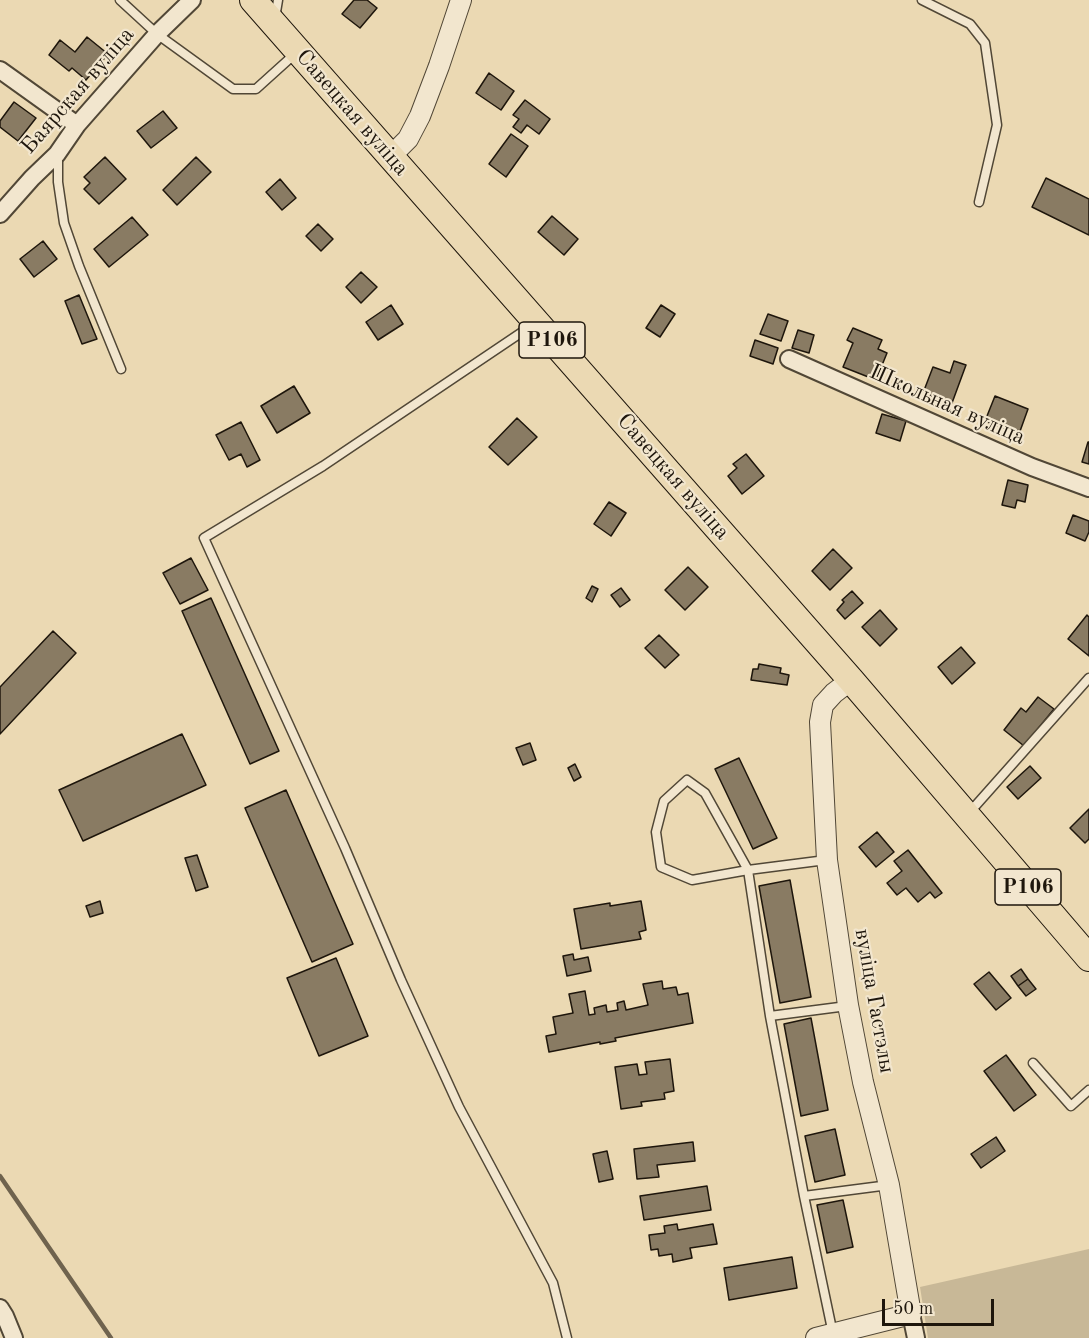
<!DOCTYPE html>
<meta charset="utf-8">
<style>
body{margin:0}
#map{position:relative;width:1089px;height:1338px;overflow:hidden;background:#ebd9b3;font-family:"Old Standard TT",serif}
canvas{display:block}
.scale{position:absolute;left:882px;top:1299px;width:112px;height:27px;box-sizing:border-box;border:3px solid #1e160c;border-top:0;padding-left:8px;font-size:18px;line-height:21px;white-space:nowrap;color:#1e160c;-webkit-text-stroke:4px #f2e6ce;paint-order:stroke}
</style>
<div id="map">
<canvas width="1089" height="1338"></canvas>
<div class="scale">50 m</div>
</div>
<script>
const context = document.querySelector('canvas').getContext('2d');
context.lineJoin = 'round';
function fillPath(path, color) { context.fillStyle = color; context.fill(path, 'evenodd'); }
function strokePath(path, color, width, dash) { context.strokeStyle = color; context.lineWidth = width; context.lineCap = dash ? 'butt' : 'round'; context.setLineDash(dash || []); context.stroke(path); }
function label(font, color, halo, rows, align = 'center') {
  context.font = font + ' "Old Standard TT",serif'; context.lineWidth = 4.5; context.setLineDash([]); context.textBaseline = 'middle'; context.strokeStyle = halo; context.fillStyle = color; for (const [text, x, y, turn = 0] of rows) {
    context.save(); context.translate(x, y); context.rotate((+turn || 0) * Math.PI / 180); context.textAlign = isNaN(turn) ? turn : align; if (halo) context.strokeText(text, 0, 0); context.fillText(text, 0, 0); context.restore();
  }
}
const green = new Path2D(`
 M1089 1249V1338H928L920 1287Z`);
const stream = new Path2D(`
 M0 1176 111 1338`);
const building = new Path2D(`
 M354 0H367L377 8 360 28 342 14Z
 M87 37 108 54 86 80 72 68 69 71 49 55 60 40 75 52Z
 M489 73 514 91 501 110 476 93Z
 M525 100 550 119 539 134 527 125 521 133 513 127 519 119 513 115Z
 M14 102 36 118 18 141 0 127V121Z
 M163 111 177 128 151 148 137 131Z
 M511 134 528 146 506 177 489 164Z
 M105 157 126 179 99 204 84 189 90 183 84 177Z
 M196 157 211 172 177 205 163 190Z
 M1046 178 1089 199V235L1032 207Z
 M280 179 296 198 282 210 266 192Z
 M552 216 578 239 564 255 538 232Z
 M132 217 148 235 109 267 94 249Z
 M318 224 333 239 321 251 306 236Z
 M43 241 57 259 34 277 20 259Z
 M361 272 377 287 361 303 346 287Z
 M79 295 97 339 82 344 65 301Z
 M391 305 403 324 378 340 366 322Z
 M661 305 675 314 660 337 646 328Z
 M768 314 788 321 781 341 760 334Z
 M853 328 882 340 878 349 887 353 876 380 843 367 853 343 847 340Z
 M798 330 814 335 809 353 792 348Z
 M755 340 778 348 773 364 750 356Z
 M954 361 966 365 952 403 923 393 933 367 950 373Z
 M294 386 310 413 277 433 261 406Z
 M995 396 1028 409 1019 434 985 421Z
 M882 414 906 421 900 441 876 433Z
 M517 418 537 437 508 465 489 447Z
 M241 422 260 460 247 467 241 454 229 460 216 435Z
 M1088 442H1089V464L1082 462Z
 M746 454 764 476 742 494 728 476 737 468 733 464Z
 M1008 480 1028 485 1025 502 1017 500 1015 508 1002 505Z
 M609 502 626 513 611 536 594 524Z
 M1073 515 1089 521V532L1085 541 1066 533Z
 M833 549 852 568 830 590 812 571Z
 M191 558 208 590 180 604 163 573Z
 M688 567 708 587 685 610 665 590Z
 M592 586 598 589 592 602 586 598Z
 M621 588 630 600 620 607 611 595Z
 M852 591 863 603 845 619 837 610 844 602 842 600Z
 M211 598 279 751 250 764 182 611Z
 M880 610 897 629 880 646 862 627Z
 M1087 615 1089 617V656L1068 639Z
 M53 631 76 653 0 734V687Z
 M659 635 679 655 665 668 645 648Z
 M961 647 975 663 952 684 938 667Z
 M759 664 781 668 780 673 789 675 787 685 751 680 753 669H758Z
 M1038 697 1054 709 1024 746 1004 730 1021 708 1026 712Z
 M182 734 206 785 83 841 59 790Z
 M530 743 536 760 523 765 516 748Z
 M739 758 777 838 753 849 715 769Z
 M575 764 581 777 574 781 568 768Z
 M1030 766 1041 778 1018 799 1007 787Z
 M286 790 353 944 312 962 245 808Z
 M1089 809V839L1085 843 1070 828Z
 M877 832 894 852 876 867 859 847Z
 M908 850 942 893 935 898 930 892 918 902 906 888 897 895 887 883 902 871 894 861Z
 M197 855 208 887 196 891 185 858Z
 M790 880 811 997 780 1003 759 886Z
 M100 901 103 913 90 917 86 906Z
 M641 901 646 930 639 932 641 939 581 949 574 909 610 903V906Z
 M573 954 574 960 588 957 591 971 567 976 563 956Z
 M336 958 368 1036 319 1056 287 978Z
 M1021 969 1028 979 1018 986 1011 976Z
 M989 972 1011 998 996 1010 974 984Z
 M1028 979 1036 989 1026 996 1018 986Z
 M662 981 663 989 676 987 678 995 688 993 693 1023 615 1038 616 1041 600 1044V1042L549 1052 546 1036 556 1034 553 1017 573 1013 569 994 585 991 589 1015 595 1014 594 1008 606 1005 607 1012 618 1010 617 1003 624 1001 626 1010 648 1005 643 984Z
 M811 1018 828 1110 801 1116 784 1024Z
 M1006 1055 1036 1095 1014 1111 984 1071Z
 M670 1059 674 1091 664 1093 665 1099 641 1102 642 1106 621 1109 615 1067 637 1064 639 1075 647 1074 645 1062Z
 M835 1129 845 1175 815 1182 805 1136Z
 M996 1137 1005 1151 981 1168 971 1154Z
 M693 1142 695 1161 657 1165 659 1177 637 1179 634 1149Z
 M607 1151 613 1179 599 1182 593 1154Z
 M707 1186 711 1210 644 1220 640 1196Z
 M843 1200 853 1247 827 1253 817 1205Z
 M677 1224 678 1230 713 1224 717 1244 690 1248 692 1258 673 1262 672 1254 659 1256 658 1249 651 1250 649 1235 665 1233 664 1226Z
 M792 1257 797 1288 729 1300 724 1268Z`);
const service = new Path2D(`
 M120 0 157 34 233 89H256L297 52
 M922 0 970 24 985 43 997 125 979 202
 M275 18 278 0
 M58 155V182L64 223 79 266 121 369
 M534 324 323 466 204 538 345 848 401 980 459 1107 553 1283 567 1338
 M969 813 1089 678
 M826 860 748 870 705 793 687 780 664 801 656 832 661 867 692 880 748 870 770 1016 804 1196 833 1334
 M770 1016 847 1006
 M1033 1063 1071 1106 1089 1090
 M804 1196 889 1185`);
const minor = new Path2D(`
 M0 70 77 125
 M0 214 32 178 57 154 77 125 157 34 192 0
 M789 359 1032 467 1089 488
 M0 1308 5 1316 14 1338
 M911 1314 916 1338`);
const tertiary = new Path2D(`
 M390 157 408 139 420 116 439 66 461 0
 M816 1338 911 1314 889 1185 863 1082 848 1005 827 860 820 722 823 705 834 693 851 680`);
const primary = new Path2D(`
 M253 0 851 680 1089 958`);
const shields = [
 [552,340,66],
 [1028,887,66]
];
const shieldNames = [
 ["Р106",552,340],
 ["Р106",1028,887]
];
const streetNames = [
 ["Баярская вуліца",78,91,-49],
 ["Савецкая вуліца",352,113,49],
 ["Школьная вуліца",947,405,24],
 ["Савецкая вуліца",673,477,49],
 ["вуліца Гастэлы",874,1001,80]
];
fillPath(green, '#c8b897');
strokePath(stream, '#6f634e', 4.5);
fillPath(building, '#897b63');
strokePath(building, '#1e160c', 1.5);
strokePath(service, '#514736', 11);
strokePath(minor, '#514736', 20);
strokePath(tertiary, '#514736', 22);
strokePath(primary, '#1e160c', 28);
strokePath(service, '#f2e6ce', 8);
strokePath(minor, '#f2e6ce', 16);
strokePath(tertiary, '#f2e6ce', 20);
strokePath(primary, '#ebd9b3', 26);
for (const [x, y, w] of shields) { const box = new Path2D(); box.roundRect(x - w / 2, y - 18, w, 36, 4.5); context.fillStyle = '#f2e6ce'; context.fill(box); strokePath(box, '#1e160c', 1.5); }
label('bold 21px', '#1e160c', null, shieldNames);
label('22px', '#1e160c', '#f2e6ce', streetNames);
</script>
